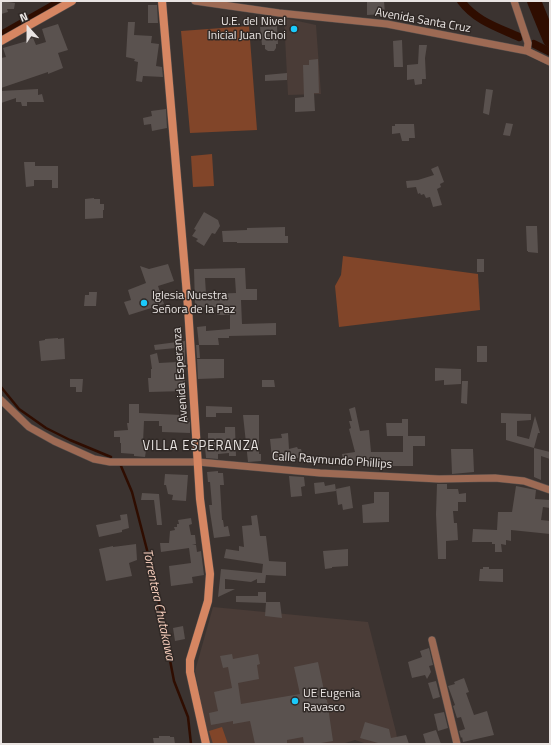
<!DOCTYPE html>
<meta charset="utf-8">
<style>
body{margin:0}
#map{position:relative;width:551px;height:745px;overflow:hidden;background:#3b3330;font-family:"Titillium Web",sans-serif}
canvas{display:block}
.frame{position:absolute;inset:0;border:2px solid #e9e4e2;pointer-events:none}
.north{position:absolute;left:8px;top:8px;width:40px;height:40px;-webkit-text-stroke:3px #302926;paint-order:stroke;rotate:339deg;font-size:11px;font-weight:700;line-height:16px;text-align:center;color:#e9e4e2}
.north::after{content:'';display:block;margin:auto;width:14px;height:18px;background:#e9e4e2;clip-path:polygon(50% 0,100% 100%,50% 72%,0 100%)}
</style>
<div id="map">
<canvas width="551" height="745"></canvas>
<div class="frame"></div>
<div class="north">N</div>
</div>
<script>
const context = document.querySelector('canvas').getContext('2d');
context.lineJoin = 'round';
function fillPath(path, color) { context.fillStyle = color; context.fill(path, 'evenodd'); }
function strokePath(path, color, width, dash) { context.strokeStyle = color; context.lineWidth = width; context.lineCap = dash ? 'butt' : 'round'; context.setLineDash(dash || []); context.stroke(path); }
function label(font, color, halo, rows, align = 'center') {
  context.font = font + ' "Titillium Web",sans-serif'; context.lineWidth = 3; context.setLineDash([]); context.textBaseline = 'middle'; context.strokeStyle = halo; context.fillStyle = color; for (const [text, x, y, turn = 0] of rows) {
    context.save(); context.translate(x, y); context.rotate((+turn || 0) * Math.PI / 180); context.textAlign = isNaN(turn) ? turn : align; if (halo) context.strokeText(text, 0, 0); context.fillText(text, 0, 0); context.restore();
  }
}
const built = new Path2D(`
 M284 18 316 25 321 94 288 95Z
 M213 607 368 622 396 732 398 744H367L355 740 342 744H209L195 671Z`);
const green = new Path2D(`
 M249 26 257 130 190 133 181 31Z
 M212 154 214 186 193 187 191 156Z
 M343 256 478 274 480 310 339 327 335 286 341 275Z
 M222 727 228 744H213L209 731Z`);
const stream = new Path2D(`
 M1 387 19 409 46 428 70 440 111 457
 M121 466 132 492 154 577 174 681 188 717 191 744`);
const canal = new Path2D(`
 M461 1C476 21 497 27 519 37
 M1 35 61 1
 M534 44 550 52`);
const river = new Path2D(`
 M534 1 550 40`);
const building = new Path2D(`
 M1 1 15 3 14 9H7L8 12 1 14Z
 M367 1H384L385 14 367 15Z
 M148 5H157L158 23H148Z
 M128 22H135L134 35 152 36 151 43 159 44 156 66 162 67 163 77 143 76 142 82 136 81 138 62 134 61 135 59 126 57Z
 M58 24 68 50 58 53 63 68 48 74V72L1 88V58L6 57 3 48 27 41 26 40 33 38 36 45 46 42 42 29Z
 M277 26 278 44H276V48L274 51H268L265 49V45H262L260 27Z
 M402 40 403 67H394L393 41Z
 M419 45H427L425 58 426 79H422V84L415 85 414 79 407 80V65L418 64Z
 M318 59 319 93H314L315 111 295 112V98L304 97 303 65H309V60Z
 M287 73V80L265 81V75Z
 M38 89V95L42 94 44 102H27V106H22L21 102H16V98L1 103V91Z
 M486 89 493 90 489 115 483 113Z
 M166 109 167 128 152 131 151 124 144 125 143 118 152 116 151 111Z
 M506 123 513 124 510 136 503 135Z
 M395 124H414L415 138H409V141H402L400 133 392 134V126H395Z
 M24 162H35V166H58V188H52V180H34V186L26 187Z
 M438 166 444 182 440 184 441 187 437 189 442 205 433 207 430 197 426 198 424 194 421 195 420 193 418 194 416 187 407 188 406 181 418 180 434 175 431 169Z
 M94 198V199H100V204H104V210H103V218L85 219V199Z
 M204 212 218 220 220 226 215 234 212 233 204 246 196 241 198 239 192 236 196 230 194 229Z
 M526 226H537L538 253 528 252V251H527Z
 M285 227V236H288V243H237V242H223L222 231 247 230V228Z
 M477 259H484V272H477Z
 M168 264 174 281 158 286 164 304 129 315 124 302 131 300 128 290 146 283 140 266 149 269Z
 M245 268 246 289H257V300H241L242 324 276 323V335L229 336V338H218L219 345H199L200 358H197L196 345H199L197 327 206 326V331L230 329V315H217V307H195L194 269ZM205 278H235L236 293 206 294Z
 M89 292H97L96 306H84L85 295H89Z
 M58 338V339L64 338 65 359 41 361 39 341 45 340V339Z
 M185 341V391L149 392 148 378H151V369H152L150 355 157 353 159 363 177 362 176 348 155 350 154 345Z
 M477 346H487V362H477Z
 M197 359H224V378L198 379Z
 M435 368 461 369V384L444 385V380L435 381Z
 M70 379H83L82 392H76V387H70Z
 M262 380H274L275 387H262Z
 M462 381H468L467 404 461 403Z
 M129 404H139V413L181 415V413H188V422H190V433L162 432V426H159V421H144L143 443 147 444 145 457 134 456V454L121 453V443H120V437H114V431L128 430 127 423H129Z
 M206 406 232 407V413H216V417H206Z
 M355 407 360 431 369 430 371 452H403V436H425V446H413V466H371L372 464H368V460L344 463 342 454 355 452 349 429 351 428 349 421H352L349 409Z
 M501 413 531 414V420L517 421V436L529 439 535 416 540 433H538L534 448 506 440V423H501Z
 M243 415H259V454H261V461L248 462Z
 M402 419H408V436H387L386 423H402Z
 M225 427H235L236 456H229V453L218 454V459L206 458 205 447H208V433H225Z
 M288 433 289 449 297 447 298 449H301L303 457 285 460V457L272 458 270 439 282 438 281 434Z
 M534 448 550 452V459L541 456V480L534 477Z
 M451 449H473L474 472 452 474Z
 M218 471V473H223L224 485H220L222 520H223L224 527 228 526 230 536 214 538 210 512 209 505H212L210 482H208L207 472Z
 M165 474 188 475 186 501 172 500 173 495 168 494 166 485H164Z
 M289 476 304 477 305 486 301 487 302 496 291 497Z
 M324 482 325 486 335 484 336 491 315 494 314 483Z
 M437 484H447V489H458L459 494 466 493V502H458V511H453L454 523H457L458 540 446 541V559H438L436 514Z
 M350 486 353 508 343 510 342 504 338 505 336 489Z
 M516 486 536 490 535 499 550 500V508L543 507 541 520 550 521V534L511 530V541L506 540V545L501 544 502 552H495V544H492V542H472L473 529 497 530 498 512H512Z
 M374 492H389V522L363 523 362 505 374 503Z
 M142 493 159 494 162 525H157L154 500H141Z
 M127 514 129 528 122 530V532L99 537 96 525 121 520 120 515Z
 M257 515 260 536H266L269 561 286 562V576L266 575 265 583H257V579L251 582 225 579V589H235L218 597 221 569 262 573 263 564 224 558 226 549 239 551V546L244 547 242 526 252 525 251 516Z
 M191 518 192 524 189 525 191 535H195L196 544 192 545H196L197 552 201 551 204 575 192 577 193 583 171 586 169 566 191 563 189 548 161 552 160 543H169L170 531 175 530 174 527H177V524H179L178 520Z
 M136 544 137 560 129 563 132 576 106 581 99 549 113 546V547Z
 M348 549V566L332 567V568L325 569 323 551Z
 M483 567H489V569H503V582L479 581 480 569H483Z
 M258 592H266V602H280L282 618 265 616 266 603 236 602V596H258Z
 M183 626 185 639 175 641 173 628Z
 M429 648 433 665 429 666 431 672 427 679 425 675 412 678 408 662 422 657 420 651Z
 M232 654 233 659 258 654 260 664 257 665 259 679 238 683 241 704 300 694 294 667 318 662 326 700H327L333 741 315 744H304L303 737 287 740V744H255L250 721 233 724V721L211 725 209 713 218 711 214 692 232 688 228 667 223 668 220 656Z
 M464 678 469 692 466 693 474 715 487 711 494 735 463 742 462 737 461 738 459 731 465 729 461 717 457 718 453 706 455 705 448 686 455 684 454 682Z
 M436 681 440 697 433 699 428 683Z
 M444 712 448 728 438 731 434 714Z
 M365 722 389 729 391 738 406 735 409 744H378V743L360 738Z
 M436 730 441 744H426L423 734Z
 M159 736H170V737H174L175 744H154L153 738H159Z`);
const street = new Path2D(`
 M195 1 279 13 387 24 527 51 550 62
 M514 1 528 43 527 51
 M1 400 29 427 54 441 94 459 110 462H198L320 473 439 479 495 478 524 481 550 490
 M432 640 457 744`);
const secondary = new Path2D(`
 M162 1 188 307 200 499 210 574 208 601 190 660V672L206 744
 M1 41 72 1`);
const markers = [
 [294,29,4,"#1acafc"],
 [144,303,4,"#1acafc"],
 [295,701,4,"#1acafc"]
];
const streetNames = [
 ["Avenida Santa Cruz",423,21,10],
 ["Avenida Esperanza",181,375,-94],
 ["Calle Raymundo Phillips",332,461,4]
];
const poiNames = [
 ["U.E. del Nivel",286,22,"right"],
 ["Inicial Juan Choi",286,36,"right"],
 ["Iglesia Nuestra",152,296],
 ["Señora de la Paz",152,310],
 ["UE Eugenia",303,694],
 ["Ravasco",303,708]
];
const neighbourhoodNames = [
 ["VILLA ESPERANZA",201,447]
];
const waterNames = [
 ["Torrentera Chutakawa",158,605,78]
];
fillPath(built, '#4a3c37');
fillPath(green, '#814529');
strokePath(stream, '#2f0d00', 2.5);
strokePath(canal, '#2f0d00', 8);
strokePath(river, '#2f0d00', 14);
fillPath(building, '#5a524f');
strokePath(street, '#574f4c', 8);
strokePath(secondary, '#574f4c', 9);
strokePath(street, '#9d6a54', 7);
strokePath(secondary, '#d68662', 8);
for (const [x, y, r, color] of markers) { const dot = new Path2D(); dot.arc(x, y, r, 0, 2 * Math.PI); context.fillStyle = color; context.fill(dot); strokePath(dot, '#302926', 1.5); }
label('12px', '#e9e4e2', '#302926', streetNames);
label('12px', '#e9e4e2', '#302926', poiNames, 'left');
context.letterSpacing = '1px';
label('13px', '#e9e4e2', '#302926', neighbourhoodNames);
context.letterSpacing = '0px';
label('italic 13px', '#fad0be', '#302926', waterNames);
</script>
